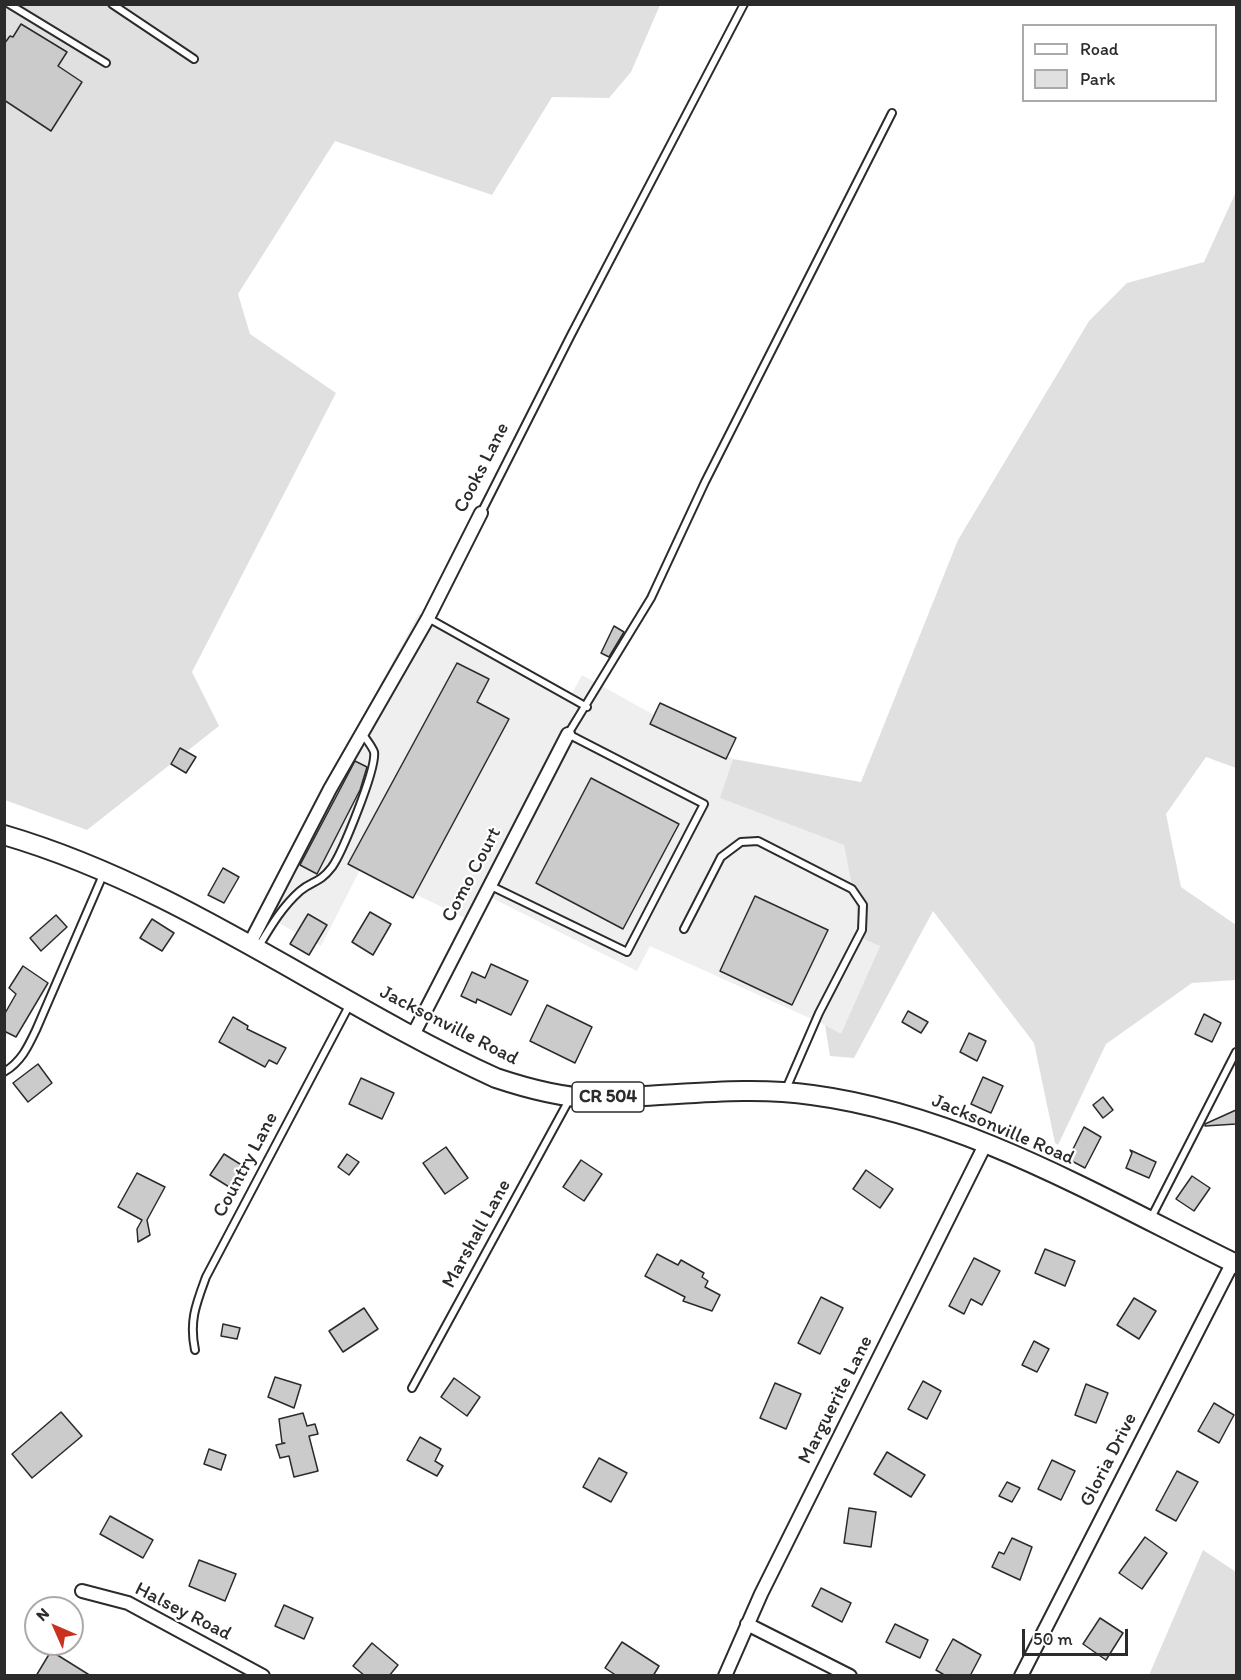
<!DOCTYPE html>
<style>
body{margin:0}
#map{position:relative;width:1241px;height:1680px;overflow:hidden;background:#fff;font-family:Itim,sans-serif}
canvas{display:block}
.frame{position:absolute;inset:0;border:6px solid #2b2b2b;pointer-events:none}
.legend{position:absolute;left:1022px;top:24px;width:195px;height:78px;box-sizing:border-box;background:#fff;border:2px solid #aaa;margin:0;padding:8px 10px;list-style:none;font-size:18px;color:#2b2b2b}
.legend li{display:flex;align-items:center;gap:12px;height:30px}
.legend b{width:30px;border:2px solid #aaa}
.north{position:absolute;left:24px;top:1596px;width:60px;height:60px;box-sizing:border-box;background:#fff;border:2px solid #aaa;border-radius:50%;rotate:315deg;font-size:16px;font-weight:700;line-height:24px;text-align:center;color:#2b2b2b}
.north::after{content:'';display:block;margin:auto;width:21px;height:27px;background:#c8321e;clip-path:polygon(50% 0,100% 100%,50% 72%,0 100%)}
.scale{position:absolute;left:1022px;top:1629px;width:106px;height:27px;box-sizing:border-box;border:3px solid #2b2b2b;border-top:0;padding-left:8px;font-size:18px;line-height:21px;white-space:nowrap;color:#2b2b2b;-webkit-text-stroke:4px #fff;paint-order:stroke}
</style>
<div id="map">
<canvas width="1241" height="1680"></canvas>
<div class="frame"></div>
<ul class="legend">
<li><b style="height:8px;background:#fff"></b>Road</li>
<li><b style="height:16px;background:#e0e0e0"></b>Park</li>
</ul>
<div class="north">N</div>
<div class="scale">50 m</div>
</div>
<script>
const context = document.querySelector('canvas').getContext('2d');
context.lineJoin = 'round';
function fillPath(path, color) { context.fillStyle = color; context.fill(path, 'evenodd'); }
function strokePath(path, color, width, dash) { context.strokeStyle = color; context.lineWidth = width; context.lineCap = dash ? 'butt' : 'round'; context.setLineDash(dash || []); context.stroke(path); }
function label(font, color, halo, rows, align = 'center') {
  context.font = font + ' Itim,sans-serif'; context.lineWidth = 4.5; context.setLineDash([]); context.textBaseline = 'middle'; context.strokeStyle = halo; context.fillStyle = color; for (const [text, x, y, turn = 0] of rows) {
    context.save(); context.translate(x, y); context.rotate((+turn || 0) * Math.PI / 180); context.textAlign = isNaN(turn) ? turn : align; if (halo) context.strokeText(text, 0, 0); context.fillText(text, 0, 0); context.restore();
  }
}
const built = new Path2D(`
 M419 613 572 693 582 675 733 759 721 798 844 845 862 937 880 946 841 1035 825 1025 650 946 637 971 486 895 473 922 361 868 321 946 262 914 313 809Z`);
const green = new Path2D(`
 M4 5H660L631 72 609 98 552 97 492 195 335 141 238 294 250 334 336 393 192 672 219 726 87 830 5 800Z
 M1236 192V768L1206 757 1166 814 1181 887 1236 925V980L1192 983 1106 1044 1058 1145 1055 1143 1034 1043 933 911 854 1058 830 1056 825 1025 841 1034 880 946 862 938 844 845 720 798 733 759 861 782 958 540 1089 321 1127 283 1204 262Z
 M1203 1550 1236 1572V1675H1149Z`);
const building = new Path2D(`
 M21 24 67 52 58 66 82 82 51 131 4 100V44L10 36 13 37Z
 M614 626 624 632 609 657 601 653Z
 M457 663 489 679 477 702 509 719 413 898 348 864Z
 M660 703 736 738 726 759 650 724Z
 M180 748 196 757 186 773 171 764Z
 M355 761 367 767 360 790 317 874 300 865Z
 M591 778 679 824 623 929 536 883Z
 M223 868 239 877 224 903 208 895Z
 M755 896 828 930 792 1005 720 971Z
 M370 912 391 924 373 955 352 942Z
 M308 914 327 925 309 955 290 944Z
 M56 915 67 927 41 951 30 938Z
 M152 919 174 933 162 951 140 938Z
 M491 964 528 981 511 1015 477 999 476 1003 461 996 472 972 485 978Z
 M23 966 48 983 16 1037 4 1031V1015L16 994 9 988Z
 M547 1005 592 1027 575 1063 530 1041Z
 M908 1011 928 1022 921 1033 902 1022Z
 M1204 1014 1221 1023 1212 1042 1195 1034Z
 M233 1017 248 1026 247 1029 286 1048 277 1064 269 1060 265 1067 219 1042Z
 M969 1033 986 1041 977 1061 960 1052Z
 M38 1064 52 1083 28 1102 13 1083Z
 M983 1077 1003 1086 991 1113 971 1104Z
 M361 1078 394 1093 382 1119 349 1104Z
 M1103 1097 1113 1110 1103 1118 1093 1105Z
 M1236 1110V1124L1205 1126V1124Z
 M1084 1127 1101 1137 1085 1168 1068 1159Z
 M446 1147 468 1178 445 1194 423 1163Z
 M1130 1150 1156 1162 1149 1178 1126 1168 1132 1153Z
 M224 1154 248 1169 234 1190 210 1175Z
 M347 1154 359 1162 349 1175 338 1167Z
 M581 1160 602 1174 584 1201 563 1187Z
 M866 1170 893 1189 880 1208 853 1189Z
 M137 1173 165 1187 147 1220 150 1235 138 1242 137 1229 142 1220 118 1207Z
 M1192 1176 1210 1188 1194 1211 1176 1199Z
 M1045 1249 1075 1261 1065 1286 1035 1273Z
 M657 1254 678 1265 681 1260 704 1273 702 1277 708 1281 705 1287 720 1295 712 1311 683 1301 685 1297 645 1276Z
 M974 1258 1000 1271 982 1305 971 1299 964 1314 949 1306Z
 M821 1297 843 1308 820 1354 798 1343Z
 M1134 1298 1156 1311 1139 1339 1117 1325Z
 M364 1308 378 1329 343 1352 329 1331Z
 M223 1324 240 1328 237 1339 221 1336Z
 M1034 1341 1049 1349 1037 1372 1022 1365Z
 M275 1377 301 1385 294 1408 268 1397Z
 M454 1378 480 1397 467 1416 441 1397Z
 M923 1381 941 1391 927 1419 908 1409Z
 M775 1383 801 1394 786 1429 760 1418Z
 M1086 1384 1108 1393 1096 1423 1075 1415Z
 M1214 1403 1234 1415 1219 1443 1198 1431Z
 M61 1412 82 1436 32 1478 12 1454Z
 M303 1413 307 1426 315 1424 318 1434 309 1436 318 1471 294 1477 289 1456 280 1458 276 1445 285 1443H282L279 1419Z
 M420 1437 441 1449 435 1461 443 1466 437 1476 407 1460Z
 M209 1449 226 1455 221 1470 204 1464Z
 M887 1452 925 1475 911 1497 874 1474Z
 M599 1458 627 1473 611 1502 583 1487Z
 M1052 1460 1075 1471 1061 1500 1038 1489Z
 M1177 1471 1198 1482 1176 1521 1156 1510Z
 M1007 1482 1020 1488 1012 1502 999 1496Z
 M849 1508 876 1512 871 1547 844 1543Z
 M110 1516 153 1540 143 1558 100 1534Z
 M1145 1537 1167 1553 1142 1589 1119 1573Z
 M1012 1538 1032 1547 1020 1580 992 1567 999 1552 1004 1554Z
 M199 1560 236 1574 225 1601 189 1586Z
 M821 1588 851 1603 842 1622 812 1606Z
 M284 1605 313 1618 304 1639 275 1626Z
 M1100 1618 1123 1633 1106 1660 1083 1644Z
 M895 1624 928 1640 920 1658 886 1642Z
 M953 1639 981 1655 970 1676H946L936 1670Z
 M622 1642 659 1666 653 1676H617L605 1668Z
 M372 1643 398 1665 389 1676H365L353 1666Z
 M51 1651 91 1676H36Z`);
const service = new Path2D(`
 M9 4 106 63
 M112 4 194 59
 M481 513 571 335 744 4
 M428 618 587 707
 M489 885 627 952 704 804 568 734 651 598 705 482 892 113
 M684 929 721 857 741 842 758 841 852 889 863 905 862 930 819 1013 786 1089
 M259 946C271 926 282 907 300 891 313 880 319 884 332 867 342 853 377 768 374 752 372 746 365 738 362 733
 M4 1072C21 1062 28 1047 36 1030L103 875
 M1151 1218 1236 1052
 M195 1350C189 1321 196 1304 206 1277L350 1004
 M412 1388 569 1100`);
const minor = new Path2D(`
 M249 945 330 789 428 618 481 513
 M413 1035 568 734
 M82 1591 128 1603 263 1676
 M747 1624 850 1676
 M725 1676 761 1594 986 1143
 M1021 1676 1233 1262`);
const primary = new Path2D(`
 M4 835C182 887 330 1002 496 1078 526 1088 558 1097 590 1098 608 1099 626 1096 644 1096 700 1093 757 1087 812 1095 963 1115 1101 1198 1236 1264`);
const shields = [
 [608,1097,72]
];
const shieldNames = [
 ["CR 504",608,1097]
];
const streetNames = [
 ["Cooks Lane",482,468,-63],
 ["Como Court",472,875,-62],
 ["Jacksonville Road",449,1026,27],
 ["Jacksonville Road",1003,1130,23],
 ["Country Lane",246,1165,-62],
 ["Marshall Lane",477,1234,-61],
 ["Marguerite Lane",836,1400,-63],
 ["Gloria Drive",1109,1460,-63],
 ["Halsey Road",183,1612,27]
];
fillPath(built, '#efefef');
fillPath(green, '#e0e0e0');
fillPath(building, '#cbcbcb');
strokePath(building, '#2b2b2b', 1.5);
strokePath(service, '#2b2b2b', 10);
strokePath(minor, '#2b2b2b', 16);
strokePath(primary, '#2b2b2b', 22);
strokePath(service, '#fff', 6);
strokePath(minor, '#fff', 12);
strokePath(primary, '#fff', 18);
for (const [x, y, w] of shields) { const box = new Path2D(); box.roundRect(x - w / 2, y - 15, w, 30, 4.5); context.fillStyle = '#fff'; context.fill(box); strokePath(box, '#2b2b2b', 1.5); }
label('bold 18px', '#2b2b2b', null, shieldNames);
label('20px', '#2b2b2b', '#fff', streetNames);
</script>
